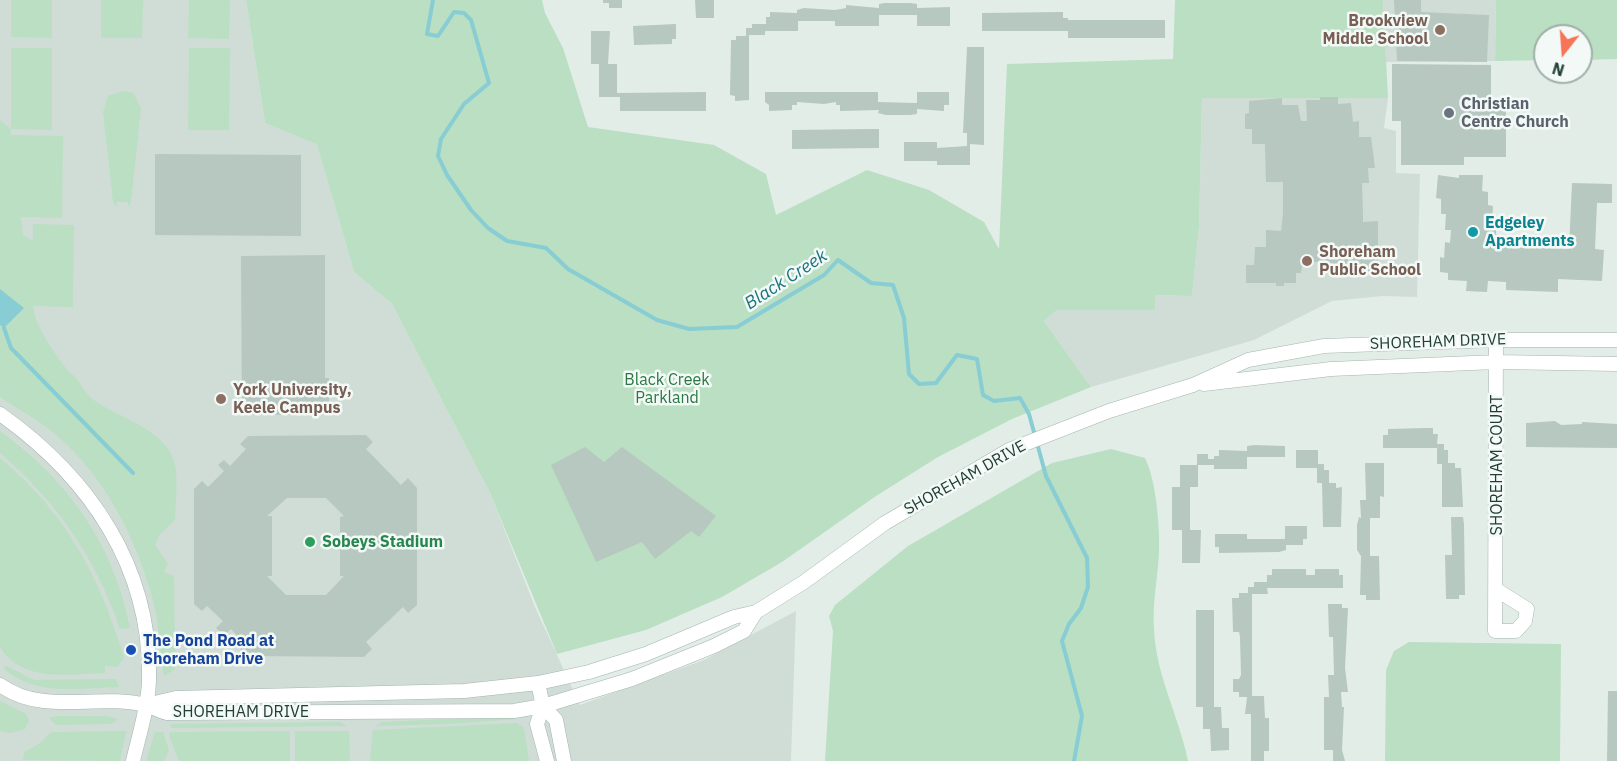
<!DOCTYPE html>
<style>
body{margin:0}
#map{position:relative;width:1617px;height:761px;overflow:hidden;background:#e2ede8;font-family:"IBM Plex Sans",sans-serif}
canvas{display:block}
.north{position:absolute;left:1533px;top:24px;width:60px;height:60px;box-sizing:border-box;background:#f3f9f6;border:2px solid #9fafa9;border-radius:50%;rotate:197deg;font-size:16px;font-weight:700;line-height:24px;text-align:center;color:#213f35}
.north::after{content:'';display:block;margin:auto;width:21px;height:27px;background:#f77456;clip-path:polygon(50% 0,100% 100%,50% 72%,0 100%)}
</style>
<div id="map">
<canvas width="1617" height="761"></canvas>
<div class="north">N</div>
</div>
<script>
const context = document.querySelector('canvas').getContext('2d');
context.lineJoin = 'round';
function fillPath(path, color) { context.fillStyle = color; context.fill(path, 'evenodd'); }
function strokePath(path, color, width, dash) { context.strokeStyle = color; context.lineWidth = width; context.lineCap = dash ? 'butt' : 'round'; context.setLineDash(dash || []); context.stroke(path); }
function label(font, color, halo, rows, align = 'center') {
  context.font = font + ' "IBM Plex Sans",sans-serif'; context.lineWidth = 5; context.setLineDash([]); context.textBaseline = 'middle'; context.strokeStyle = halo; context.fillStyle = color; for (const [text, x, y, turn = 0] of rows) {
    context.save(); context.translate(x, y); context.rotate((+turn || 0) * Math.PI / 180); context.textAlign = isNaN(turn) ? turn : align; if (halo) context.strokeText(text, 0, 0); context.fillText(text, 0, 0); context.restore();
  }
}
const built = new Path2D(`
 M0 0H246L265 123 317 143 354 272 392 304 490 493 535 607 580 705 704 660 796 611 791 761H0Z
 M1383 0H1496L1495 61 1386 62Z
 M1202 98H1388L1384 128 1396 131V173L1420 174 1417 297 1383 296 1332 301 1254 340 1091 387 1044 321 1057 310H1154V295L1192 296 1199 227Z`);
const green = new Path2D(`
 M11 0H52V38L11 37Z
 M101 0H143L142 38H101Z
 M189 0H230L229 39 188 38Z
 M246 0H542L545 13 563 48 588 127 714 145 766 174 776 215 867 170 929 190 984 222 999 249 1007 64 1173 59 1175 0H1383L1388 98H1202L1199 227 1192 296 1155 295V310H1057L1044 321 1091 387 1012 419 938 457 876 496 782 562 722 597 646 630 557 654 490 493 392 304 354 272 317 144 265 123Z
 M1496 0H1617V59L1581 60V36H1545V60L1495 61Z
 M11 48H52V130L11 129 10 135 63 136 62 218 21 217 23 235 33 241V224L74 225 73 307 33 306C35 326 53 351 65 367 68 372 74 375 78 380 83 388 86 395 95 401 118 417 164 429 174 461 179 475 175 505 175 520L160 534 155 545 168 564 164 572 174 576 175 669 164 676C159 654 160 631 155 608 140 547 110 485 64 442 46 424 21 411 0 397V120L11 129Z
 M189 48H230L229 130H188Z
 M122 91 133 93 141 108 131 202 128 207V202H117V207L113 202 103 112 108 96Z
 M0 431C68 480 114 545 130 628L120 629C96 558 57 502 0 453Z
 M1111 449 1145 458C1156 480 1160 526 1159 552 1158 577 1152 604 1154 629 1156 676 1179 716 1188 761H825L833 631 829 616 835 605 908 546 1052 463Z
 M0 458C66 513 100 577 124 658L117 667 105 666V673C68 674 22 683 0 647Z
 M1409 642 1561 644 1560 761H1385L1386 670 1394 651Z
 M7 666 34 680 116 679 119 687C79 688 35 697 3 668Z
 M0 701 26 714 29 721 25 729 11 733 0 731Z
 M56 716H108L118 719 112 724 56 725 49 718Z
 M507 716 518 719 448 724 376 726 382 722Z
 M340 722 347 726 172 728 170 724Z
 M517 723 524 728 529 761H370L373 730Z
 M126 731 120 761 23 760 24 752 39 744 51 732Z
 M290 731V761H179L169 735 170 732Z
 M295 731H349L350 761H295Z
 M155 732H163L169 750 164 761H146Z`);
const water = new Path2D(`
 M0 289 24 308 4 328 0 325Z`);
const stream = new Path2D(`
 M433 0 427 34 438 36 454 12 464 13 471 20 489 83 464 104 441 139 438 156 447 175 471 210 488 228 507 241 546 248 568 269 657 320 689 329 737 327 824 275 838 260 871 283 893 285 904 318 909 374 919 384 936 383 957 355 977 359 983 395 994 401 1020 398 1029 414 1035 436
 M4 328 11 348 133 473
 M1037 443 1046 476 1087 558 1088 587 1081 608 1069 624 1062 641 1082 716 1074 761`);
const building = new Path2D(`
 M603 0H622V8H609V3H603Z
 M695 0H714V18H696Z
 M1394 0H1421V12L1489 15 1487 62 1397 61Z
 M885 3H910L917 4V8L950 7V26H917V15H879V26H835V21H798V31H765V35H749V100L735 101V96L730 95 731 40H736V36H746V28H752V24H766V17H770V12L797 13V10L804 8 835 10 846 8V5L879 8V4Z
 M1063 12V18H1068V20H1165V38H1068V31H982V13Z
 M676 24V39H672V44L634 45 633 26Z
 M591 31H610L608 64H617V93L706 92V111H620V97H599V64H591Z
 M967 47H984V145L970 144V165H937V161H904V142H937V148L967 146V133H963Z
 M1392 64 1491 65V105H1506V157H1464V165H1401V121H1392Z
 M765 92H878V102L917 103V92H949V105H944V111L917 109V114L910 115H886L878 113 879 110 840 111V105H836V102L824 104 797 102V105H792V110L769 111V105L765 102Z
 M1320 97H1338V104L1351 103 1353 122 1359 121V137H1371L1375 168H1368L1369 183H1362L1363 214V222L1378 221V272H1349V267H1327V262H1312V266H1302L1301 273H1296V283H1284V286H1276V283H1246V265H1254L1255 247H1266V230L1281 231 1283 213V182H1266L1265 144H1252V129H1245V114L1249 113V101L1282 98V105H1298L1301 121H1307L1306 100H1320Z
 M868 129H879V148L792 149V130Z
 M155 154 301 155V236L155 235Z
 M1438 175 1459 178V175H1483L1482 191 1488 192V205L1493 206 1492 221H1496V234L1499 235V250L1504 247 1569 249 1572 183 1612 184V203H1597L1595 249 1604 250 1602 281 1558 279V292L1506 290V282L1488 281 1487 292 1466 291 1467 281 1448 280V273L1440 272V257L1444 258 1445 242 1450 243 1451 230H1445L1446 214H1441V199L1436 198Z
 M325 255V378H329V415H242L241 256Z
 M1555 421 1561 425 1582 424V422L1617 424V448L1526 447V423Z
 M1426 428H1433V434H1438L1437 444H1444V450H1448V463H1455V468H1461L1463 507H1442V464H1437V448H1383V435H1388V429Z
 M366 435 373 442 366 449 401 485 408 478 417 488V537H426V546H417V605L408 613 403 607 366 642 372 649 364 657 247 656 239 648 244 643 231 629 224 636 216 628 223 621 207 606 202 611 194 604V489L202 481 208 487 224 471 218 465 224 460 230 466 246 449 240 444 248 436ZM287 498H326L344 516 340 517V576H344L326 595H286L267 576H272V516H267Z
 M1254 445 1285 446V457H1247V469H1214V465H1197V454H1208V459H1214V456H1219V450L1247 451V446Z
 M585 447 604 462 622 447 716 516 699 537 691 531 655 559 642 542 596 562 551 465Z
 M1296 450H1318V464H1324V470H1329V483H1336V488L1342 487 1341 527H1323L1322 483H1317V468H1296Z
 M1365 463H1384V497L1380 496V518H1370V556H1379L1380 600H1366V595H1360L1361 556 1357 550V525L1359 517 1361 518 1360 500H1366Z
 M1180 465H1198V487H1190V530H1201L1200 563H1182V530H1172V487H1180Z
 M1451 517H1463L1464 524 1465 595H1459V599H1446L1445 555H1452Z
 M1285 526H1307V539H1303V545H1286V550L1279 552 1219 553V547H1215V534H1247V539H1285Z
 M1272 569H1306V575H1315V569H1339V575H1343V588H1267L1268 594H1252V696H1264L1265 718H1269V751H1264V761H1251V714H1245L1247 697H1239V692H1233V679H1239L1241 675 1240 637 1239 632H1233L1232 598H1239V593H1248V587H1254V582H1267V575H1272Z
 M1328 604H1342V608H1348L1345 668 1348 692H1341L1342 707H1344L1342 750 1345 761H1333V750H1324V697H1329L1328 675H1334L1333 637H1329Z
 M1196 610H1214V707H1221L1222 728H1229V750L1211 751 1210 729H1203V707H1196Z
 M1608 691H1617V761H1607Z`);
const minor = new Path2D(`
 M1496 340 1495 631H1516L1525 621 1527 609 1497 590
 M1204 384 1331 369 1496 362 1617 364
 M0 414C89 477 152 567 149 681 148 708 139 735 133 761
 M538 683 543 706 537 724 547 761
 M0 685C43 716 98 693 146 705 153 707 160 711 167 713L514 711 543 706 632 679 714 646 744 631 756 612
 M146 705 176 698 464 691 538 683 589 672 646 654 734 617 756 612 804 582 885 523 1009 450 1109 411 1193 385 1248 360 1324 346 1496 340H1617
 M543 706 556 720 564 761`);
const markers = [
 [1440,30,6,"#8d6e63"],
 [1449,113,6,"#6b7280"],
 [1473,232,6,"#0f9aa8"],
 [1307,261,6,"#8d6e63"],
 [221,399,6,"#8d6e63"],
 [310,542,6,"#2e9e5b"],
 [131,650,6,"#1a4fb4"]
];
const educationNames = [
 ["Brookview",1428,21,"right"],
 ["Middle School",1428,39,"right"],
 ["Shoreham",1319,252],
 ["Public School",1319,270],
 ["York University,",233,390],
 ["Keele Campus",233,408]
];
const worshipNames = [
 ["Christian",1461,104],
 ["Centre Church",1461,122]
];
const cultureNames = [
 ["Edgeley",1485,223],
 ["Apartments",1485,241]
];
const streetNames = [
 ["SHOREHAM DRIVE",1438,342,-2],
 ["SHOREHAM COURT",1497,465,-90],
 ["SHOREHAM DRIVE",965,478,-29],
 ["SHOREHAM DRIVE",241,712]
];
const parkNames = [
 ["Black Creek",667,380],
 ["Parkland",667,398]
];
const leisureNames = [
 ["Sobeys Stadium",322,542]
];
const transitNames = [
 ["The Pond Road at",143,641],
 ["Shoreham Drive",143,659]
];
const waterNames = [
 ["Black Creek",786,280,-33]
];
fillPath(built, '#d0ddd6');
fillPath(green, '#badfc2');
fillPath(water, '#88cdd4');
strokePath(stream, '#88cdd4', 4);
fillPath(building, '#b7c8c0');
strokePath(minor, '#a4b5af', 15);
strokePath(minor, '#fff', 14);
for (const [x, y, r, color] of markers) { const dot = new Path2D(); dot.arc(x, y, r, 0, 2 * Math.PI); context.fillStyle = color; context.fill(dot); strokePath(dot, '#f3f9f6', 2); }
label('bold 16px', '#785e54', '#f3f9f6', educationNames, 'left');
label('bold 16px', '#5b616d', '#f3f9f6', worshipNames, 'left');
label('bold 16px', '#0d838f', '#f3f9f6', cultureNames, 'left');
label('16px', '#213f35', '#f3f9f6', streetNames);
label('16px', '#2a7843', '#f3f9f6', parkNames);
label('bold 16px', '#27864d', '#f3f9f6', leisureNames, 'left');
label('bold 16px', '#164399', '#f3f9f6', transitNames, 'left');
label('italic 18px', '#19737e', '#f3f9f6', waterNames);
</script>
